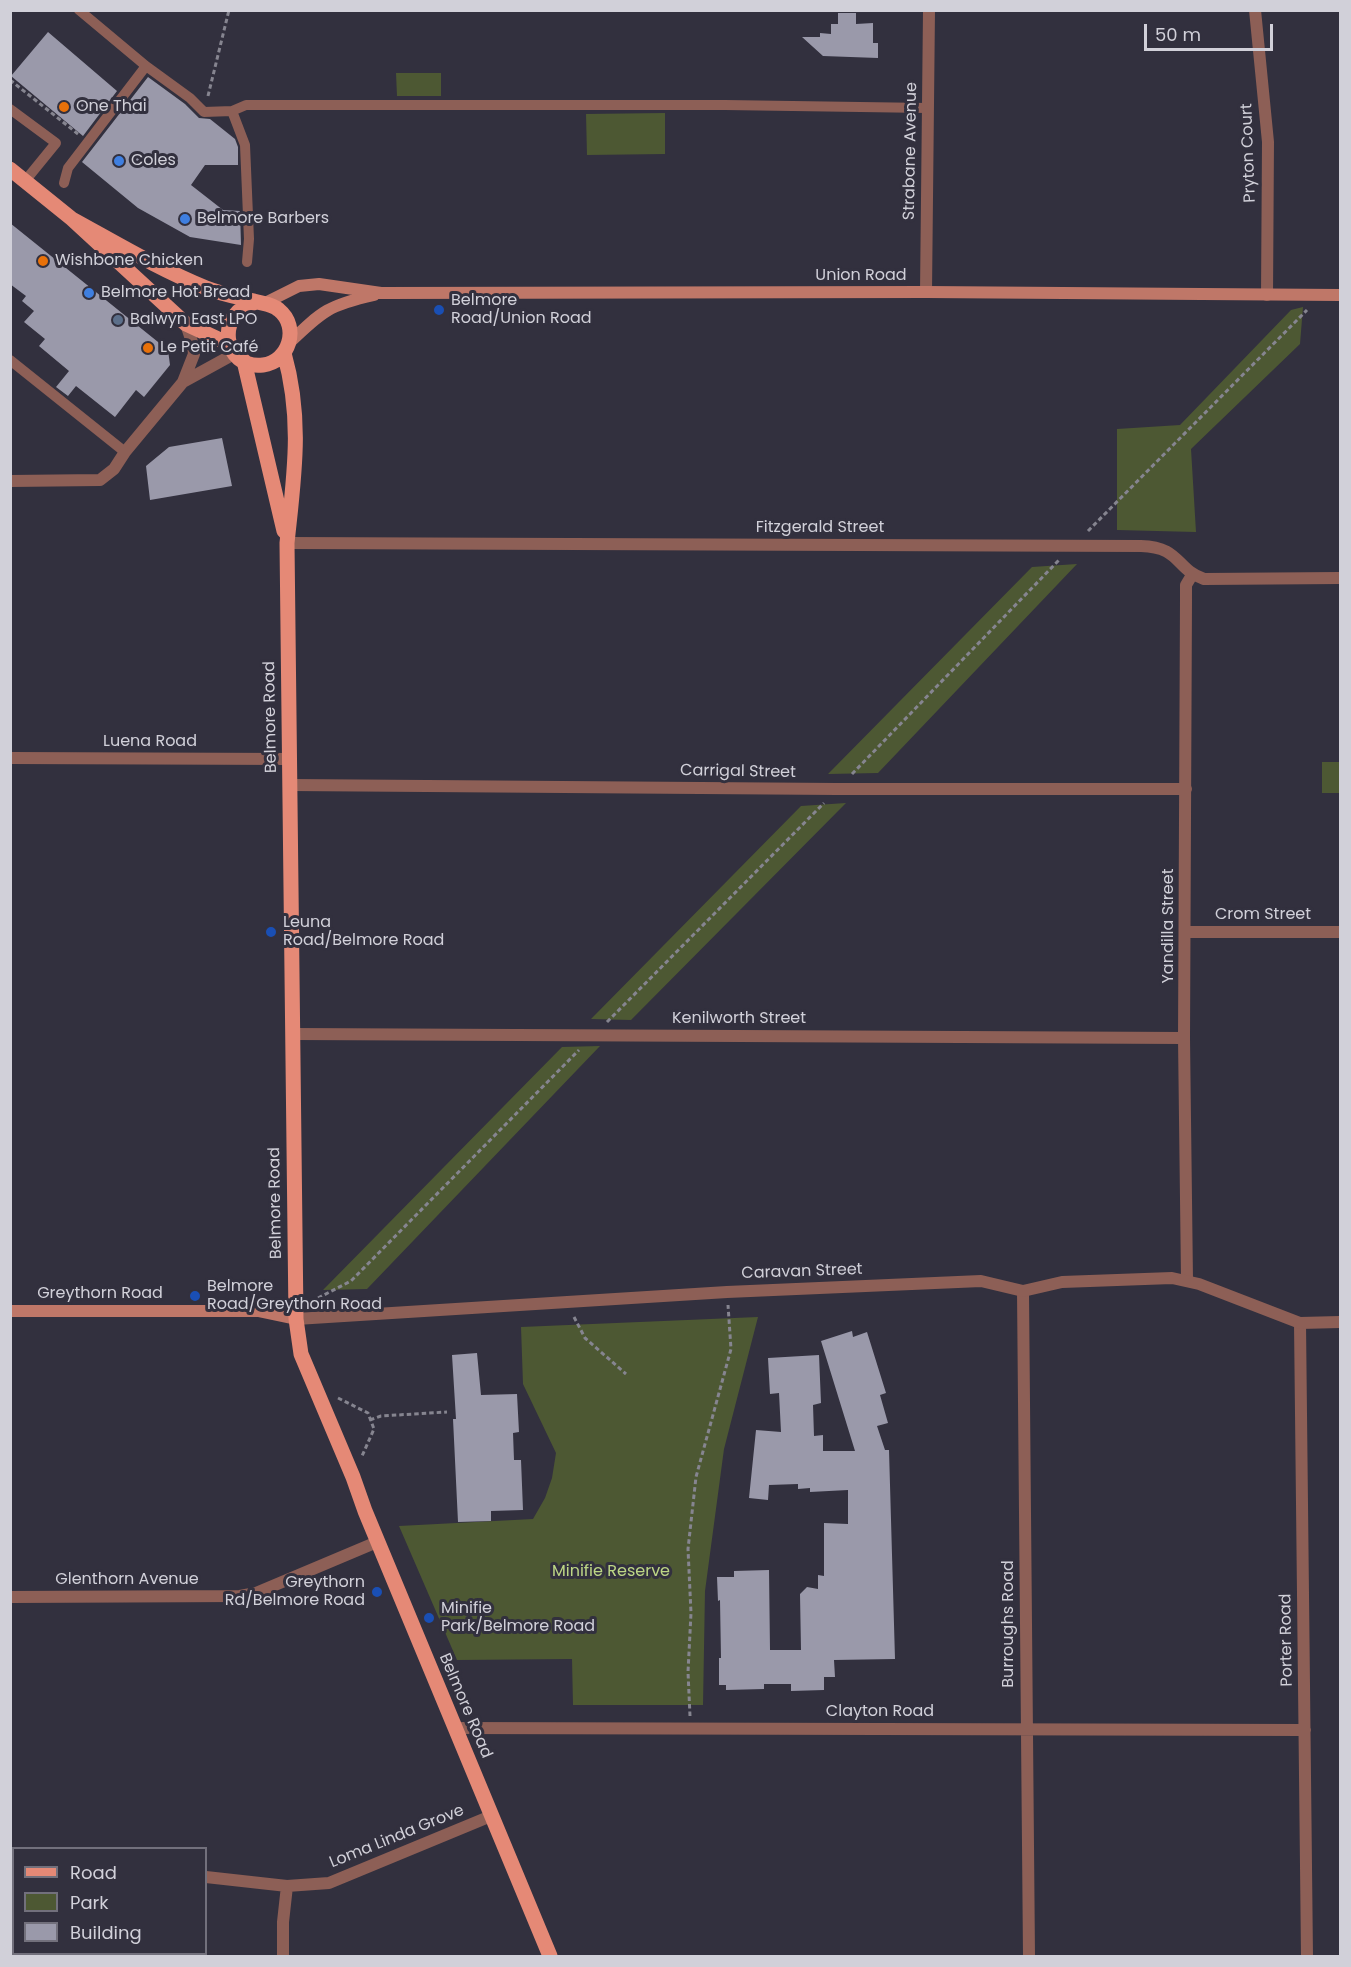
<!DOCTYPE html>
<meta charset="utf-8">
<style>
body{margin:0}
#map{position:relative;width:1351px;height:1967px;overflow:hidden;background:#32303e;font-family:Poppins,sans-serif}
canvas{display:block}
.frame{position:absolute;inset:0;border:12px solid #d1d0d9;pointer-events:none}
.legend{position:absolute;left:12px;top:1847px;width:195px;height:108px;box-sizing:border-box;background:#32303e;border:2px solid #72707c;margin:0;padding:8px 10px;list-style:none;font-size:18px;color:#d1d0d9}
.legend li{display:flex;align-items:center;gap:12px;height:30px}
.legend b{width:30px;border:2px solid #72707c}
.scale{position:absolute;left:1144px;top:24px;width:129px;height:27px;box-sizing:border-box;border:3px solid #d1d0d9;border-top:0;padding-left:8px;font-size:18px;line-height:21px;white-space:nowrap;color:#d1d0d9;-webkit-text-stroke:4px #32303e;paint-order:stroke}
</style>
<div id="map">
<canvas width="1351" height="1967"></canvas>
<div class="frame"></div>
<ul class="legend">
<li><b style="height:8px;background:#e58976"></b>Road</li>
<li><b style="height:16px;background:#4d5833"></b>Park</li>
<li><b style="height:16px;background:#9a99aa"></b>Building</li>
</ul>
<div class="scale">50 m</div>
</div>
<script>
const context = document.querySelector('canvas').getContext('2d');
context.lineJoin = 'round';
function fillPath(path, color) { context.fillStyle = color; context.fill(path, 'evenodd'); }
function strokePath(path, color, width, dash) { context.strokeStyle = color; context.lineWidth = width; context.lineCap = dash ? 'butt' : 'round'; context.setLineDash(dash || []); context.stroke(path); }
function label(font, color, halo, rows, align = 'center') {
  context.font = font + ' Poppins,sans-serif'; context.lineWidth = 6; context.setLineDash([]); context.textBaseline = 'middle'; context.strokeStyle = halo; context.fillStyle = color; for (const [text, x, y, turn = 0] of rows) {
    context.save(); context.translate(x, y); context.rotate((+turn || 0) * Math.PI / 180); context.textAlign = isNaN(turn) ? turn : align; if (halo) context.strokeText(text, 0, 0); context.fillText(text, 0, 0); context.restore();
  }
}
const green = new Path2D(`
 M396 73H441V96H397Z
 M665 113V154L587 155 586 114Z
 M1303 307 1300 344 1191 449 1196 532 1117 530V429L1180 425 1291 310Z
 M1077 564 878 773 828 774 1032 567Z
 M1322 762H1340V793H1322Z
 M846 803 631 1020 591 1019 801 806Z
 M600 1046 367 1289 323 1290 562 1047Z
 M758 1317 724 1449 705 1591 703 1705H573L572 1659 457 1660 399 1526 533 1519 545 1498 552 1478 556 1453 523 1384 521 1327Z`);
const building = new Path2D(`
 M838 13H856V24L873 23V43H878V58L823 56 802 37H820V33L831 34V24H838Z
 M48 32 117 91 83 136 11 76Z
 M148 77 185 104 199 118 210 119 235 139 238 147V165H205L191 185 223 210 240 211 241 245 190 237 138 208 82 162Z
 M10 223 168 350 170 365 144 397 136 390 115 417 76 386 68 396 56 387 69 371 39 346 45 339 24 322 34 311 22 301 26 296 10 284Z
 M222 438 232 486 150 500 146 466 169 447Z
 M852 1331 853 1337 867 1332 886 1393 880 1395 888 1423 877 1426 885 1450H889L895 1659 834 1660 835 1677H824V1690L791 1691V1684H764V1689L726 1690V1685H719V1658H721L720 1600 718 1601 717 1577H734V1571L769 1570 770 1650H801L800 1594 807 1587 818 1589V1575L824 1576V1523L848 1524V1490L810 1492V1488L798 1489V1484L769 1485 768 1500 749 1498 756 1430 781 1432 779 1393 770 1394 768 1358 819 1355 821 1403 813 1405 814 1436 823 1435V1451H855L821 1341Z
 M477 1353 481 1395 517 1394 519 1432 513 1433 514 1460H521L523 1510 491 1511V1521L458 1522 453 1419H456L452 1355Z`);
const path = new Path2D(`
 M10 80 78 134
 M208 96 229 10
 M1088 531 1307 310
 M852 774 1060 559
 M607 1022 824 803
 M318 1298 351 1281 579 1050
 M574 1317 585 1338 626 1374
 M338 1398 368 1413 374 1429 362 1456
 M370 1420 381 1416 447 1412
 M690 1716 688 1672 691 1613 688 1549 696 1477 731 1349 728 1305`);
const service = new Path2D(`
 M146 66 190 98 204 112 232 111 246 105H725L928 108
 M10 109 56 143 25 181
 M232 111 245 145 249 239 247 262
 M64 183 68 168 146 66 79 10
 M10 360 125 452`);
const minor = new Path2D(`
 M1255 10 1268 142 1267 295
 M183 382 234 354
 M10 481 100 480 114 469 125 452 183 382 194 354 193 345 186 324
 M287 543 1141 546C1181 547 1175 569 1204 579L1340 578
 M10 758 290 759
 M290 785 837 789H1186
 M1186 932H1340
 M293 1034 1184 1038
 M1187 1280 1184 1038 1186 599V585L1192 575
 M1023 1291 1029 1956
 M1300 1323 1307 1956
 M10 1597 240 1596 256 1593 377 1542
 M455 1728 1305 1730
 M10 1874H14
 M206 1877 287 1886 329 1883 491 1816
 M10 1890 14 1883
 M283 1956V1922L287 1886`);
const tertiary = new Path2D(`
 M926 292 929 10
 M296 1319 727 1292 981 1281 1023 1291 1062 1282 1172 1278 1199 1284 1300 1323 1340 1322`);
const secondary = new Path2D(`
 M265 303 299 286 319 284 381 293 926 292 1340 295
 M289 343C322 311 329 305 374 295
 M10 1311H258L296 1319`);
const primary = new Path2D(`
 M10 169 72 219 186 324 229 344
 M72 219C116 243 159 269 206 288 221 294 238 297 254 301 263 304 271 303 279 310 300 327 289 362 263 365 222 370 214 311 257 302
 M284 353C303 420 294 476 287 543L296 1319 301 1354 353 1477 365 1511 550 1956
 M244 361 284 531`);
const markers = [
 [64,107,6,"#e8710a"],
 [119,161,6,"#3f7fe0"],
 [185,219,6,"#3f7fe0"],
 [43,261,6,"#e8710a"],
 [89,293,6,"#3f7fe0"],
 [439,310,6,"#1a4fb4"],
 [118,320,6,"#5c6f8a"],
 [148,348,6,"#e8710a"],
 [271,932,6,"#1a4fb4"],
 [195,1296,6,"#1a4fb4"],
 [377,1592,6,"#1a4fb4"],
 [429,1618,6,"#1a4fb4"]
];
const poiNames = [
 ["One Thai",76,107],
 ["Coles",131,161],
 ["Belmore Barbers",197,219],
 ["Wishbone Chicken",55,261],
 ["Belmore Hot Bread",101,293],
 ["Belmore",451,301],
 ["Road/Union Road",451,319],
 ["Balwyn East LPO",130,320],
 ["Le Petit Café",160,348],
 ["Leuna",283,923],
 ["Road/Belmore Road",283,941],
 ["Belmore",207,1287],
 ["Road/Greythorn Road",207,1305],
 ["Greythorn",365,1583,"right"],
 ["Rd/Belmore Road",365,1601,"right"],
 ["Minifie",441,1609],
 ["Park/Belmore Road",441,1627]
];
const streetNames = [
 ["Strabane Avenue",911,151,-89],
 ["Pryton Court",1249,153,-92],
 ["Union Road",861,276],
 ["Fitzgerald Street",820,528],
 ["Belmore Road",271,717,-91],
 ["Luena Road",150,742],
 ["Carrigal Street",738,772,1],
 ["Crom Street",1263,915],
 ["Yandilla Street",1169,926,-90],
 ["Kenilworth Street",739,1019],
 ["Belmore Road",276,1203,-91],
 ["Caravan Street",802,1272,-2],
 ["Greythorn Road",100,1294],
 ["Glenthorn Avenue",127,1580],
 ["Burroughs Road",1009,1624,-90],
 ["Porter Road",1287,1640,-91],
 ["Belmore Road",465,1706,67],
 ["Clayton Road",880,1712],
 ["Loma Linda Grove",397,1837,-22]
];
const parkNames = [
 ["Minifie Reserve",611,1572]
];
fillPath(green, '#4d5833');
fillPath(building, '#9a99aa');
strokePath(path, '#868590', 3, [4.5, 3]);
strokePath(service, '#8d5f56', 10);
strokePath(minor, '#8d5f56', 12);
strokePath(tertiary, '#8d5f56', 12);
strokePath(secondary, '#bf7768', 12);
strokePath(primary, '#e58976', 15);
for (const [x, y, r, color] of markers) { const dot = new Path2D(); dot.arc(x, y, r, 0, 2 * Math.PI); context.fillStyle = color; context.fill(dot); strokePath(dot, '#32303e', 2); }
label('16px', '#d1d0d9', '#32303e', poiNames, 'left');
label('16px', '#d1d0d9', '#32303e', streetNames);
label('16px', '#bdd685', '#32303e', parkNames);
</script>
